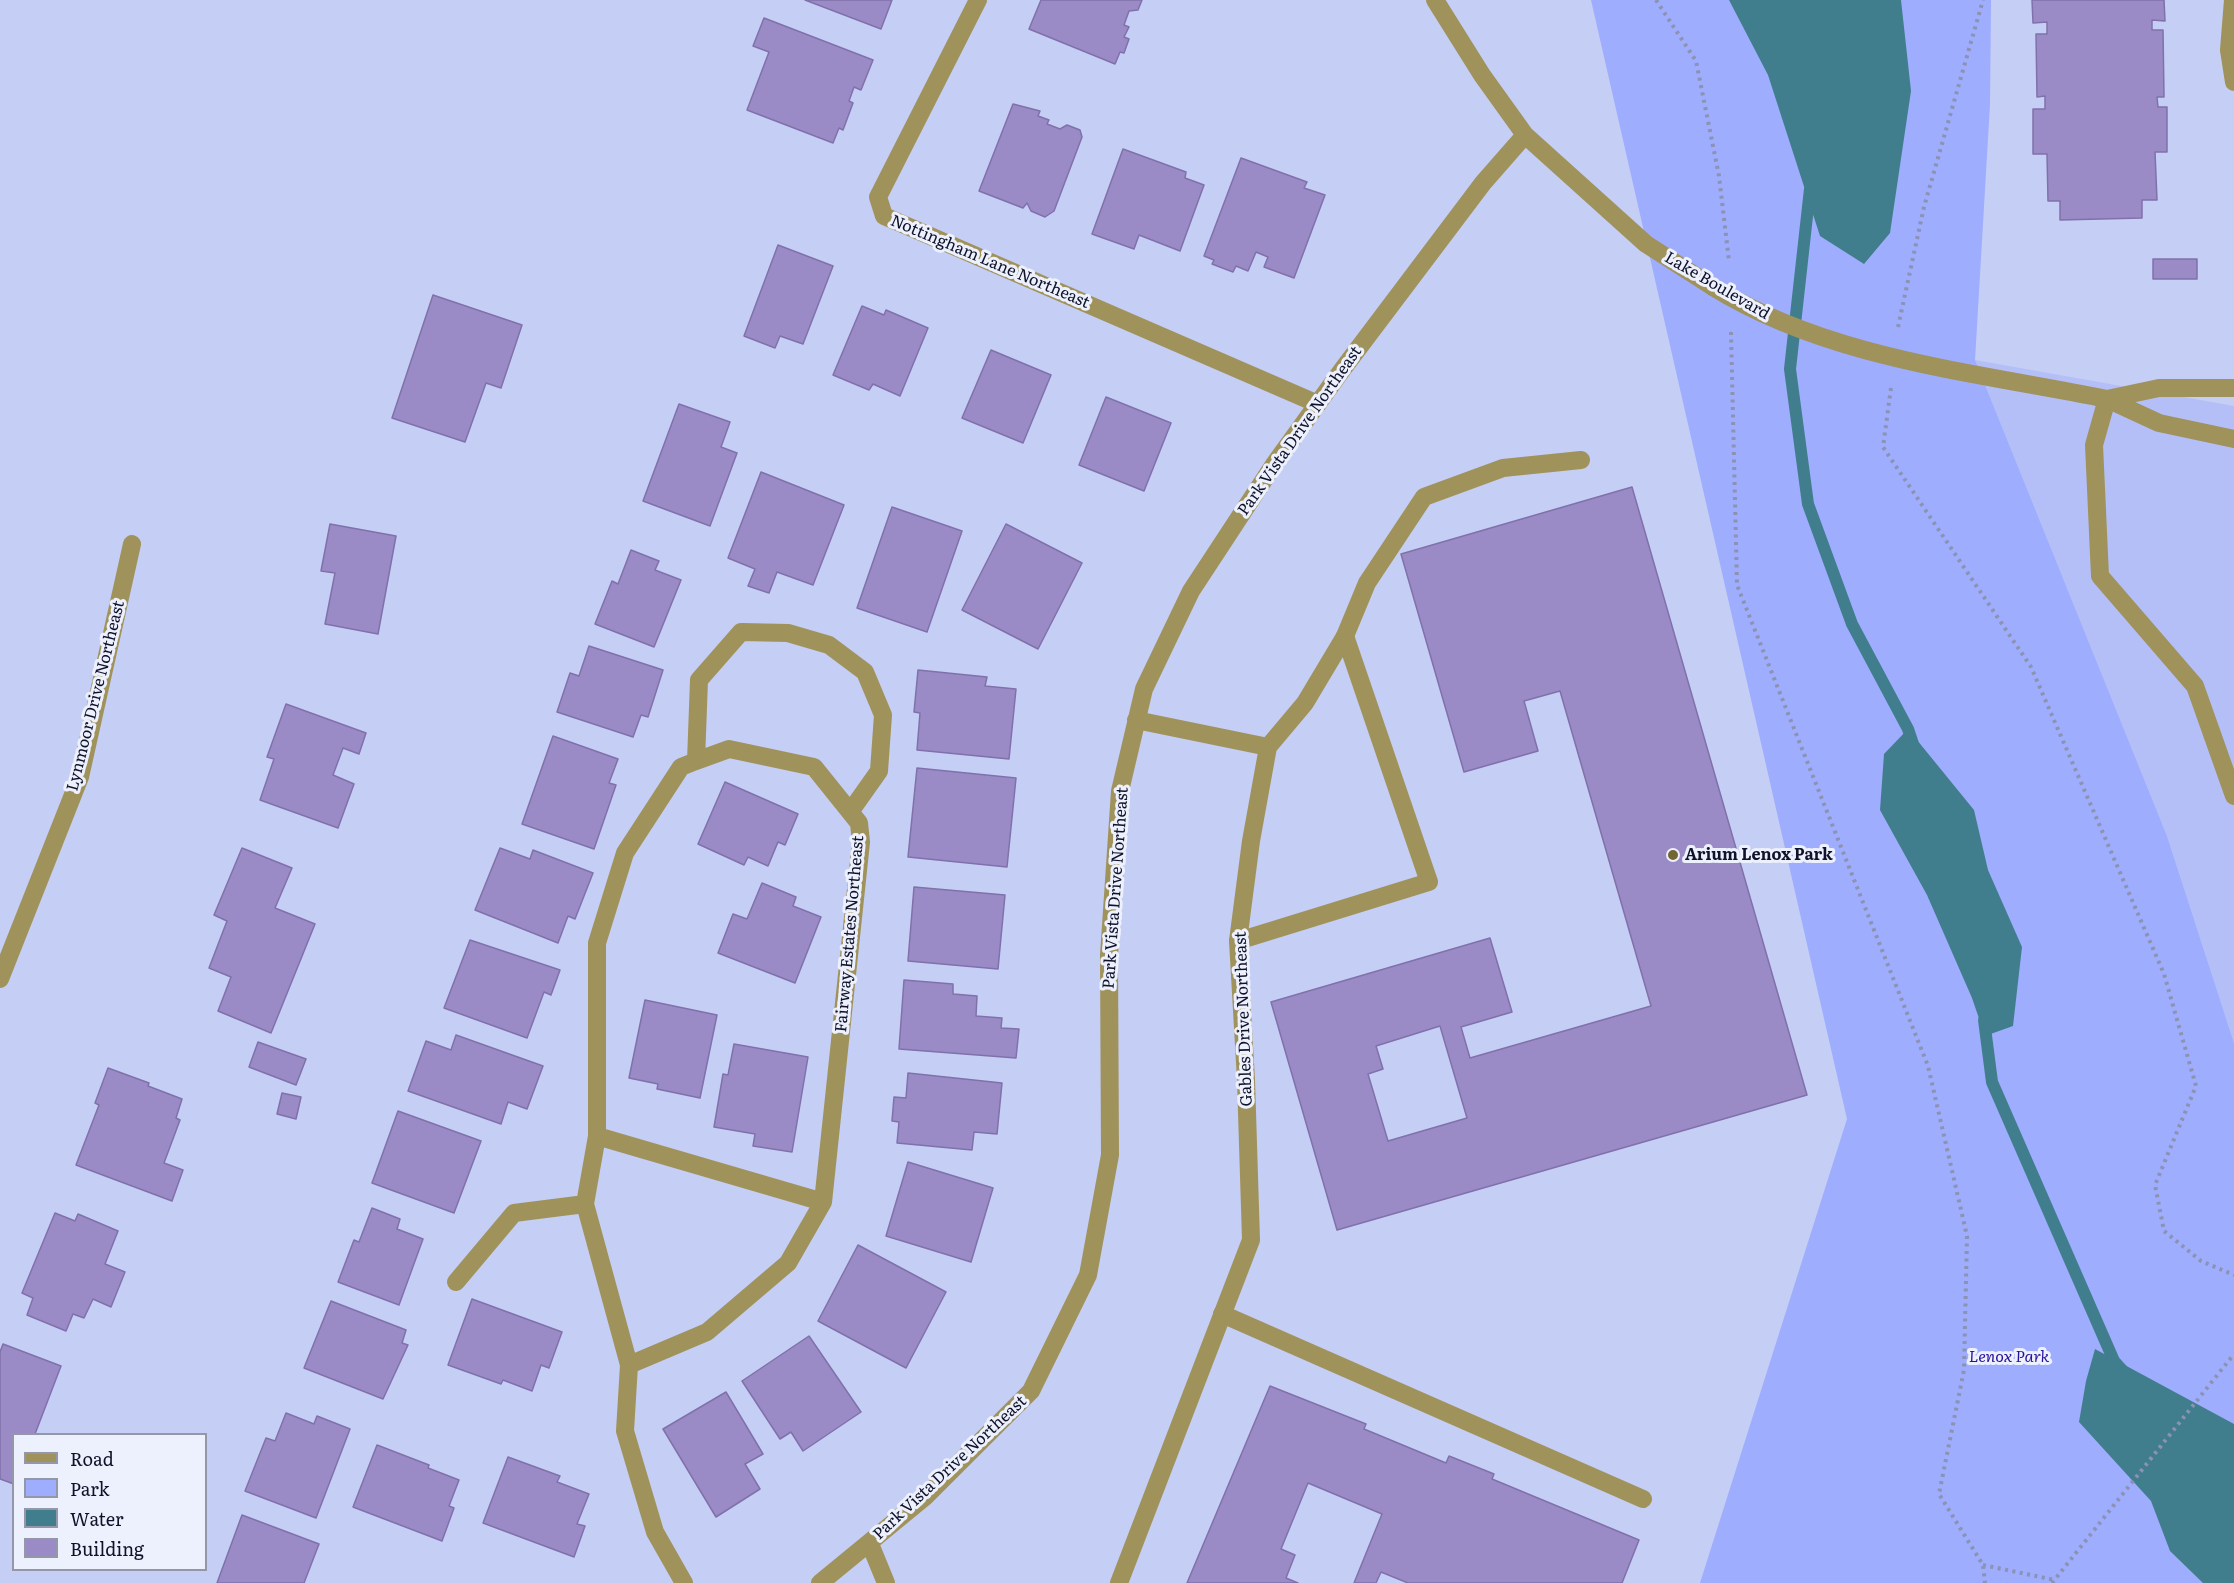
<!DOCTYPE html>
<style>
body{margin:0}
#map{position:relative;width:2234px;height:1583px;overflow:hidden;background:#c5cef4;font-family:Literata,serif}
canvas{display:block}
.legend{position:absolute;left:12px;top:1433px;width:195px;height:138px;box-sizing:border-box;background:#edf0fd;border:2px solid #9497a8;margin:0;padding:8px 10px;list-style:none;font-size:18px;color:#0f1228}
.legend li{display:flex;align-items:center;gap:12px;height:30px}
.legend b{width:30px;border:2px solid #9497a8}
</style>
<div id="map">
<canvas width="2234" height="1583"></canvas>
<ul class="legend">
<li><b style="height:8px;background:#a0925b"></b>Road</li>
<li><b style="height:16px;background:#9eadfd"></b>Park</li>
<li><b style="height:16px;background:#407e8d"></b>Water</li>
<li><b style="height:16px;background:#9a8bc7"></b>Building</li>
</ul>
</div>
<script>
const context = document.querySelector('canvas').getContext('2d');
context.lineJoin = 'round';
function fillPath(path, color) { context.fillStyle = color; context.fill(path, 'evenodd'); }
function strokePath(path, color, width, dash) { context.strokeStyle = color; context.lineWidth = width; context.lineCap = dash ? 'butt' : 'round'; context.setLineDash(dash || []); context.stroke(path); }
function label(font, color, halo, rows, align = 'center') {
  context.font = font + ' Literata,serif'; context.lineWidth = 6; context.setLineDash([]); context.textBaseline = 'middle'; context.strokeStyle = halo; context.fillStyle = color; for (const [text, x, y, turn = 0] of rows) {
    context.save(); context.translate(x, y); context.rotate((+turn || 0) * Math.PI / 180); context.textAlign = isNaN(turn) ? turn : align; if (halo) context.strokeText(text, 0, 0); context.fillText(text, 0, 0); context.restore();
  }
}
const built = new Path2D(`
 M1975 360 2234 406V1043L2167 836Z`);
const green = new Path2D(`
 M1591 0H1991L1990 104 1975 360 2167 836 2234 1043V1583H1700L1847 1119Z`);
const water = new Path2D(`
 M1729 0H1901L1911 91 1890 233 1864 264 1820 236 1768 75Z
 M1908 729 1974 810 1988 870 2022 947 2013 1026 1985 1036 1972 998 1927 895 1880 810 1884 754Z
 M2095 1349 2234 1424V1583H2203L2170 1551 2151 1501 2079 1422 2086 1381Z`);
const stream = new Path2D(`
 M1810 189 1790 369 1808 504 1852 624 1908 729 1913 744
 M1984 1020 1992 1082 2114 1361 2124 1372`);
const building = new Path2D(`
 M805 0H892L881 29Z
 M1041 0H1142L1138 10 1129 11 1124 25 1129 27 1124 37 1129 39 1124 53 1120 52 1115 64 1029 29Z
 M2032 0H2164L2165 21 2152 20V30H2163L2164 97H2157L2158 107H2167V152H2155L2157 200H2142V218L2060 220V201H2048L2047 154H2033V109H2045V96L2037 97 2036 34H2047V22L2033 23Z
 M764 18 873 60 861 90 854 87 849 101 853 103 843 130 839 128 833 143 747 110 769 52 753 46Z
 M1013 104 1040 111 1038 116 1049 120 1047 124 1060 129 1067 125 1080 130 1082 137 1054 211 1045 217 1031 211 1027 203 1023 208 979 191Z
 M1123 149 1186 172 1185 178 1204 185 1180 251 1139 235 1134 249 1092 234Z
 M1241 158 1307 182 1304 188 1325 195 1294 278 1264 267 1268 257 1256 252 1248 271 1236 266 1233 272 1212 264 1214 260 1204 256Z
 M778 245 833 266 803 344 780 336 775 348 744 336Z
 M2153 259H2197V279H2153Z
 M433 295 522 325 501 388 486 383 465 442 392 418Z
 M862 306 884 315 886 310 928 328 900 396 873 384 869 390 833 375Z
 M991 350 1051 375 1023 443 962 418Z
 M1106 397 1171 423 1144 491 1079 465Z
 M679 404 730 422 721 447 737 453 710 526 643 501Z
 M761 472 844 505 813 585 777 572 769 593 748 586 755 569 728 558Z
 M1632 487 1807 1095 1337 1230 1271 1002 1490 938 1512 1012 1461 1027 1470 1058 1651 1006 1560 691 1524 701 1538 751 1464 772 1401 554ZM1440 1026 1467 1118 1388 1141 1368 1074 1383 1069 1376 1046Z
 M892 507 962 531 927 632 857 608Z
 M330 524 396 536 378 634 325 624 335 573 321 571Z
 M1006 524 1082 563 1038 649 962 610Z
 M631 550 659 561 655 570 681 580 654 647 595 624 612 581 618 584Z
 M589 646 663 670 648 717 641 715 633 737 557 712 570 673 579 676Z
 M918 670 987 677 985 686 1016 689 1009 759 917 750 920 713 914 712Z
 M286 704 366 733 359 754 343 748 333 775 354 784 338 828 260 800 274 759 267 757Z
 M553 736 618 759 609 783 616 785 594 849 522 824Z
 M917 768 1016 778 1007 867 908 857Z
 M725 782 798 814 785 845 778 842 768 866 748 857 744 865 698 844Z
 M242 848 292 868 275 908 315 924 271 1033 218 1011 231 977 209 968 227 921 214 915Z
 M500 848 530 859 533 850 593 873 575 919 568 916 558 943 475 910Z
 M762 883 796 897 793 906 821 917 795 983 718 953 733 914 747 919Z
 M914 887 1005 895 998 969 908 961Z
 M470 940 560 970 551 995 544 992 527 1038 444 1008Z
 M904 980 953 984V994L977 996 976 1016 1002 1018 1001 1028 1019 1029 1016 1058 899 1049Z
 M645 1000 717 1015 700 1098 657 1089 658 1084 629 1078Z
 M456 1035 543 1066 527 1109 508 1102 501 1124 408 1091 426 1041 451 1050Z
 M258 1042 306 1059 296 1085 249 1067Z
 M734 1044 808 1057 792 1152 753 1146 755 1134 714 1127 723 1074 728 1075Z
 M108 1068 149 1083 148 1086 182 1099 176 1118 180 1120 164 1163 183 1170 172 1201 76 1165 99 1105 95 1103Z
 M908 1073 1002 1083 997 1134 974 1132 972 1150 897 1143 899 1122 892 1121 894 1097 906 1098Z
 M282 1093 301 1097 296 1119 277 1114Z
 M398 1111 481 1141 454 1213 372 1183Z
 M908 1162 993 1188 971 1262 886 1236Z
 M372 1208 400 1219 397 1229 423 1239 399 1305 338 1282 354 1240 359 1242Z
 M55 1213 75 1221 78 1214 118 1231 105 1264 125 1272 111 1307 93 1299 84 1318 73 1314 66 1331 27 1315 33 1298 22 1293Z
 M858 1245 946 1292 906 1368 818 1321Z
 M472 1299 562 1332 549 1368 541 1365 532 1391 503 1380 501 1384 448 1365Z
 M331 1301 406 1330 402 1343 408 1345 383 1399 304 1368Z
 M809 1336 861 1412 803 1451 791 1432 780 1439 742 1381Z
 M3 1344 61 1366 35 1434H14V1484L0 1479V1352Z
 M1270 1386 1366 1424 1364 1429 1446 1463 1449 1456 1494 1474 1492 1479 1639 1540 1622 1583H1408L1381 1572 1376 1583H1354L1382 1514 1308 1483 1281 1549 1295 1555 1286 1578 1298 1583H1187Z
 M726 1392 763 1454 745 1464 760 1489 716 1517 663 1429Z
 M286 1413 314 1424 317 1416 350 1429 316 1518 245 1491 266 1438 275 1441Z
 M377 1445 429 1465 428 1468 459 1480 449 1506 454 1508 442 1541 353 1507Z
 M508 1457 560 1476 557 1482 589 1494 577 1524 585 1526 574 1557 483 1523Z
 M242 1515 319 1544 304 1583H217Z`);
const path = new Path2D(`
 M1656 0 1696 61 1719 176 1729 261
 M1898 327 1924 207 1983 0
 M1731 332 1737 585 1928 1066 1967 1236 1964 1370 1939 1494 1983 1565 1985 1583
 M1891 388 1883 447 2031 667 2164 974 2196 1086 2155 1185 2164 1231 2201 1261 2234 1275
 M1983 1565 2055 1580
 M2052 1583 2234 1354`);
const service = new Path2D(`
 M2107 399 2094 445 2100 576 2195 686 2234 796
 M1238 941 1429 882 1345 636
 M1222 1314 1643 1499`);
const minor = new Path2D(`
 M978 0 878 197 884 216 1318 404
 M1435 0 1482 75 1525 135 1646 244 1713 287
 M2233 0 2229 50 2234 82
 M2107 399 2159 423 2234 439
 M2107 399 2159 388H2234
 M1136 720 1268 747
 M0 979 80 777 132 544
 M597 1136 823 1202
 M456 1282 514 1213 585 1204
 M629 1365 585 1204 597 1136V943L625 853 681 767 696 761 699 680 741 632 788 633 829 645 865 672 883 715 879 771 850 812
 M870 1544 886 1583
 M684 1583 655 1532 625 1431 629 1365 707 1332 788 1263 823 1202 861 842 859 823 814 767 729 749 696 761
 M820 1583 926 1496 1031 1391 1088 1275 1110 1155 1109 955 1120 791 1144 689 1191 591 1275 463 1342 370 1483 183 1525 135
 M1119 1583 1251 1240 1246 1080 1238 941 1251 841 1268 747 1305 703 1345 636 1367 583 1424 497 1503 468 1581 460`);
const minorBridge = new Path2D(`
 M1713 287C1830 359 1974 372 2107 399`);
const markers = [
 [1673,855,6,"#736633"]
];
const streetNames = [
 ["Nottingham Lane Northeast",990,262,23],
 ["Lake Boulevard",1717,286,30],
 ["Park Vista Drive Northeast",1300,431,-55],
 ["Lynmoor Drive Northeast",96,696,-76],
 ["Park Vista Drive Northeast",1116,888,-86],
 ["Fairway Estates Northeast",850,934,-85],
 ["Gables Drive Northeast",1244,1019,-92],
 ["Park Vista Drive Northeast",950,1468,-43]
];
const poiNames = [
 ["Arium Lenox Park",1685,855]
];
const parkNames = [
 ["Lenox Park",2009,1357]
];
fillPath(built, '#b4bff7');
fillPath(green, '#9eadfd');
fillPath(water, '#407e8d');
strokePath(stream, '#407e8d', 12);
fillPath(building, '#9a8bc7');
strokePath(building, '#8071ab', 1.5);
strokePath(path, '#8b92b3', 4, [3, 4.5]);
strokePath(service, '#a0925b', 18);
strokePath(minor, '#a0925b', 18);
strokePath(minorBridge, '#a0925b', 18);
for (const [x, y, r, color] of markers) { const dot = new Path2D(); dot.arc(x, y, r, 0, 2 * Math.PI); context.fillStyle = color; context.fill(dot); strokePath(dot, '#edf0fd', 2); }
label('16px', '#0f1228', '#edf0fd', streetNames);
label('bold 16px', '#0f1228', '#edf0fd', poiNames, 'left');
label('italic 16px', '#28129c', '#edf0fd', parkNames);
</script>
